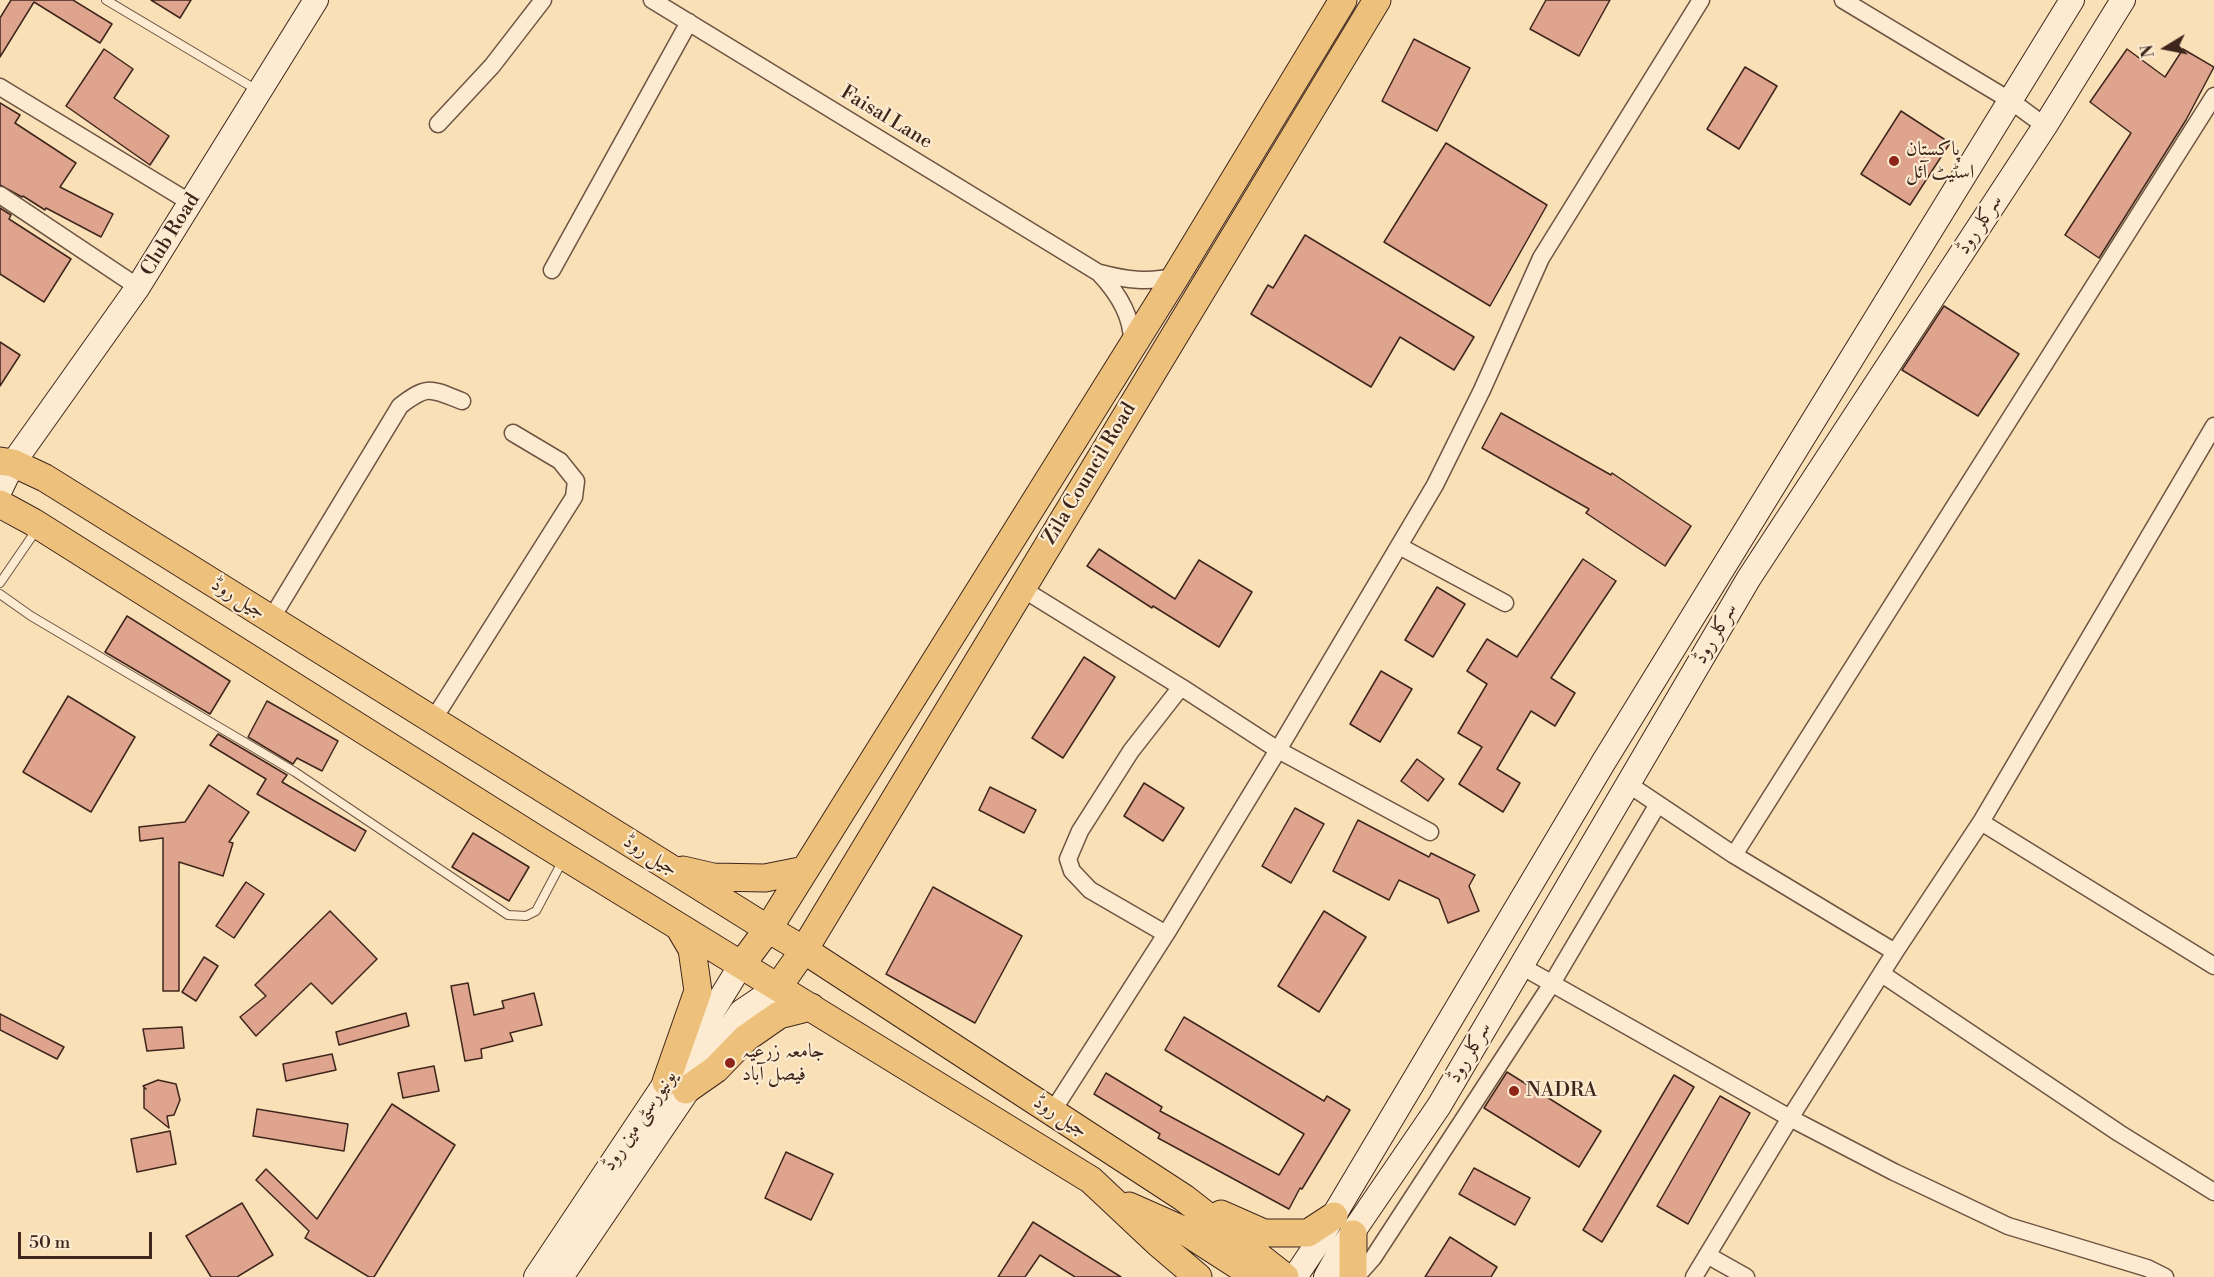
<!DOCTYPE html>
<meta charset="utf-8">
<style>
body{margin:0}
#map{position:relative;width:2214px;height:1277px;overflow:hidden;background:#fae0b6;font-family:"Libre Bodoni",serif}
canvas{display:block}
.north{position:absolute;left:2136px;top:18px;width:60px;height:60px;-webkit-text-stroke:4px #fcebd0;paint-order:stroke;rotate:260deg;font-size:16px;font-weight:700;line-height:24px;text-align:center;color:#3f261d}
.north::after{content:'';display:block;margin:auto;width:21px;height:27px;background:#3f261d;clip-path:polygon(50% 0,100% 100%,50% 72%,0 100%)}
.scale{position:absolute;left:18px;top:1232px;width:134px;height:27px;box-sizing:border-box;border:3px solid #3f261d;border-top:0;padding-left:8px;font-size:18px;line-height:21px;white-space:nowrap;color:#3f261d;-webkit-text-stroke:4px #fcebd0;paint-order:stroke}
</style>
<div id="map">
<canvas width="2214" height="1277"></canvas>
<div class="north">N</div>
<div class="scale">50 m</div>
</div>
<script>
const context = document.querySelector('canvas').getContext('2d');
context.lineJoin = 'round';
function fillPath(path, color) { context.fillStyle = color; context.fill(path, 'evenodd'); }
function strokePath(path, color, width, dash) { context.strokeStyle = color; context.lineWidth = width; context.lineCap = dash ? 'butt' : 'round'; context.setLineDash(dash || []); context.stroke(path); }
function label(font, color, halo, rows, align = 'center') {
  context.font = font + ' "Libre Bodoni",Amiri,serif'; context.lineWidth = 4.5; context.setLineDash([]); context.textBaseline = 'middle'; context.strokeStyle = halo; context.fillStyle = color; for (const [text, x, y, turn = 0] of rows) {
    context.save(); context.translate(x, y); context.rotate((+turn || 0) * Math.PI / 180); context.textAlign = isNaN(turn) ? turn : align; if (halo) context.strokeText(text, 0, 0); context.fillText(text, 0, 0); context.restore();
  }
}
const building = new Path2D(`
 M11 0H73L112 24 100 43 34 2 0 57V18Z
 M151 0H191L180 18Z
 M1546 0H1610L1579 56 1530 29Z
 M1414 39 1470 68 1437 131 1382 101Z
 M104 49 133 69 114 98 169 136 150 165 66 106Z
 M2127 49 2165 77 2183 49 2214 67 2186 120 2099 258 2065 235 2131 133 2090 102Z
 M1745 67 1777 86 1739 149 1707 129Z
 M0 103 20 115 15 123 76 163 60 187 113 214 101 237 46 208 45 210 23 196 22 197 0 185Z
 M1901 111 1950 143 1910 205 1861 174Z
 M1446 143 1547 205 1490 306 1384 242Z
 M0 208 11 215 9 219 71 259 44 302 0 274Z
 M1305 235 1474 337 1454 370 1400 337 1371 387 1251 314 1268 285 1273 288Z
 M1944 306 2019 354 1978 416 1902 370Z
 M0 342 20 355 0 386Z
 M1501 413 1611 475 1612 473 1691 526 1665 566 1586 513 1589 509 1482 448Z
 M1099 549 1175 599 1199 560 1252 592 1219 647 1153 606 1152 608 1087 566Z
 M1583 559 1616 581 1551 678 1575 693 1555 726 1531 711 1497 769 1520 783 1503 812 1459 784 1482 747 1458 733 1487 684 1467 671 1487 639 1517 657Z
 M1437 587 1465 604 1433 657 1405 640Z
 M127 616 230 681 210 714 105 652Z
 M1084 657 1115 677 1063 758 1032 738Z
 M1381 671 1412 689 1380 742 1350 724Z
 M68 696 135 737 91 812 23 772Z
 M267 701 338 741 322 771 297 758 293 764 248 737Z
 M218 734 287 775 282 782 366 831 355 851 257 794 266 779 210 745Z
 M1417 759 1444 779 1428 801 1401 781Z
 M1144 783 1184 808 1163 841 1124 816Z
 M209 785 249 812 229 842 233 843 223 876 179 862V991H163V838L140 841 139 827 185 822Z
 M990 787 1036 810 1024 833 979 810Z
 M1295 808 1324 824 1291 883 1262 866Z
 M1358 820 1429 857 1431 853 1475 875 1469 886 1479 911 1448 923 1439 899 1399 880 1389 900 1333 871Z
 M473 833 529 867 509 901 452 867Z
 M246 882 264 894 234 938 216 926Z
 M933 887 1022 936 975 1023 886 974Z
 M330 911 377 959 332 1004 311 983 256 1036 240 1017 266 996 255 985Z
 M1324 911 1366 937 1319 1012 1278 986Z
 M204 957 218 966 196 1001 182 992Z
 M468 983 474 1015 504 1008 502 1001 534 993 542 1025 510 1033 513 1041 481 1049 482 1058 465 1061 451 986Z
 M406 1013 409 1026 339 1045 336 1032Z
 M0 1014 64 1047 57 1059 0 1030Z
 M1184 1017 1324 1101 1327 1096 1350 1110 1302 1189 1300 1188 1289 1209 1158 1138 1160 1134 1094 1094 1106 1073 1162 1107 1160 1111 1279 1175 1304 1134 1165 1050Z
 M182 1027 184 1048 147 1051 143 1029Z
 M332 1054 336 1070 286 1081 283 1064Z
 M434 1066 439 1091 403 1098 398 1073Z
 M1507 1072 1601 1131 1579 1167 1484 1108Z
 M1674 1075 1694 1087 1602 1242 1583 1230Z
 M158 1080 176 1084 180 1100 174 1115 167 1116 169 1128 144 1108V1087L146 1089 143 1086Z
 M1720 1096 1750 1113 1688 1224 1657 1206Z
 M392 1104 455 1145 374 1277H369L305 1238 309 1231 256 1180 266 1169 317 1219Z
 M257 1109 348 1124 344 1151 253 1136Z
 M170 1131 176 1164 137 1172 131 1139Z
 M786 1152 833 1174 811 1220 765 1198Z
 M1474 1168 1530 1198 1515 1225 1459 1194Z
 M242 1203 273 1255 237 1277H211L186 1236Z
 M1033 1222 1121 1277H1075L1040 1255 1025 1277H998Z
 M1450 1237 1497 1267 1491 1277H1425Z`);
const lane = new Path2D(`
 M106 0 257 90
 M0 583 37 529
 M0 594 31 616 295 772 508 915 526 916 536 911 563 860`);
const street = new Path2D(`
 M652 0 1099 273C1118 293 1133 316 1132 344
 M1843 0 2011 101 2045 126
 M0 87 191 203
 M438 124 492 66 543 0
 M0 195 138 287
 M552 270 689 22
 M1100 273C1126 280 1149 283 1176 276
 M1399 546 1505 603
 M1021 588 1181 687
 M271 619 400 406C428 384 431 389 462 401
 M433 720 574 497 576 481 560 461 513 433
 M1628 784 1734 855 1895 952
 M1981 822 2214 966
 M1734 855 2214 96
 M1166 934 1090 890 1072 871 1068 859 1080 831 1131 751 1181 687 1278 750 1430 832
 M1521 966 1790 1118 1894 1172 2008 1226 2147 1268 2165 1277
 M1882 974 2119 1133 2214 1192
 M1052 1112 1166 934 1278 750 1435 485 1482 390 1541 258 1701 0
 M1707 1255 1746 1277
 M1356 1277 1373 1258 1551 985 1658 804
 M1694 1277 1790 1118 1895 952 1981 822 2214 426`);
const secondary = new Path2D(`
 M0 490 13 463 138 287 316 0
 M536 1277 704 1025 741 965
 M561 1277 741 1012 778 987
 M1295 1277 1315 1247 1603 763 2072 0
 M1326 1277 1342 1248 1439 1106 1749 578 2045 126 2123 0`);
const primary = new Path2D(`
 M0 461 13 463 45 478 768 929 804 950 1184 1198 1285 1277
 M0 504 33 522 538 840 1091 1180 1158 1243 1198 1277
 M683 870 713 877 765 878 805 870
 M741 965 768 929 1176 276 1343 0
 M778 987 804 950 1377 0
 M666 1082 698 991 692 949 679 927
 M686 1090 716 1069 746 1038 779 1015 811 1007
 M1129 1206 1183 1230 1256 1277
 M1221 1214 1264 1233H1308L1334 1216
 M1353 1234V1277`);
const markers = [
 [1894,161,6,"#8f2418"],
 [730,1063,6,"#8f2418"],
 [1514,1091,6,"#8f2418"]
];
const streetNames = [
 ["Faisal Lane",886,118,31],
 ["سرکلر روڈ",1980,225,-57],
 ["Club Road",171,235,-58],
 ["Zila Council Road",1090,474,-59],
 ["جیل روڈ",238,599,32],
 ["سرکلر روڈ",1716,634,-60],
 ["جیل روڈ",650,856,32],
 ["سرکلر روڈ",1470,1053,-60],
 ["جیل روڈ",1060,1117,33],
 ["یونیورسٹی مین روڈ",640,1121,-56]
];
const poiNames = [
 ["پاکستان",1906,150],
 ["اسٹیٹ آئل",1906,173],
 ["جامعہ زرعیہ",742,1052],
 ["فیصل آباد",742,1075],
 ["NADRA",1526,1091]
];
fillPath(building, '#dfa48d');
strokePath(building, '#3f261d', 1.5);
strokePath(lane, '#6e5443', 10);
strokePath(street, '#6e5443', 19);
strokePath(secondary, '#3f261d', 26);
strokePath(primary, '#3f261d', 29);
strokePath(lane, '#fcebd0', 8);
strokePath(street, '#fcebd0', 16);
strokePath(secondary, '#fcebd0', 24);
strokePath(primary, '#edc07b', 27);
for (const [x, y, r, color] of markers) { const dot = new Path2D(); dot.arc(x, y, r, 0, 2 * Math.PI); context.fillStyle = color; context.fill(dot); strokePath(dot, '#fcebd0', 2); }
label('20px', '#3f261d', '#fcebd0', streetNames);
label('20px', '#3f261d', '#fcebd0', poiNames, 'left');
</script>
